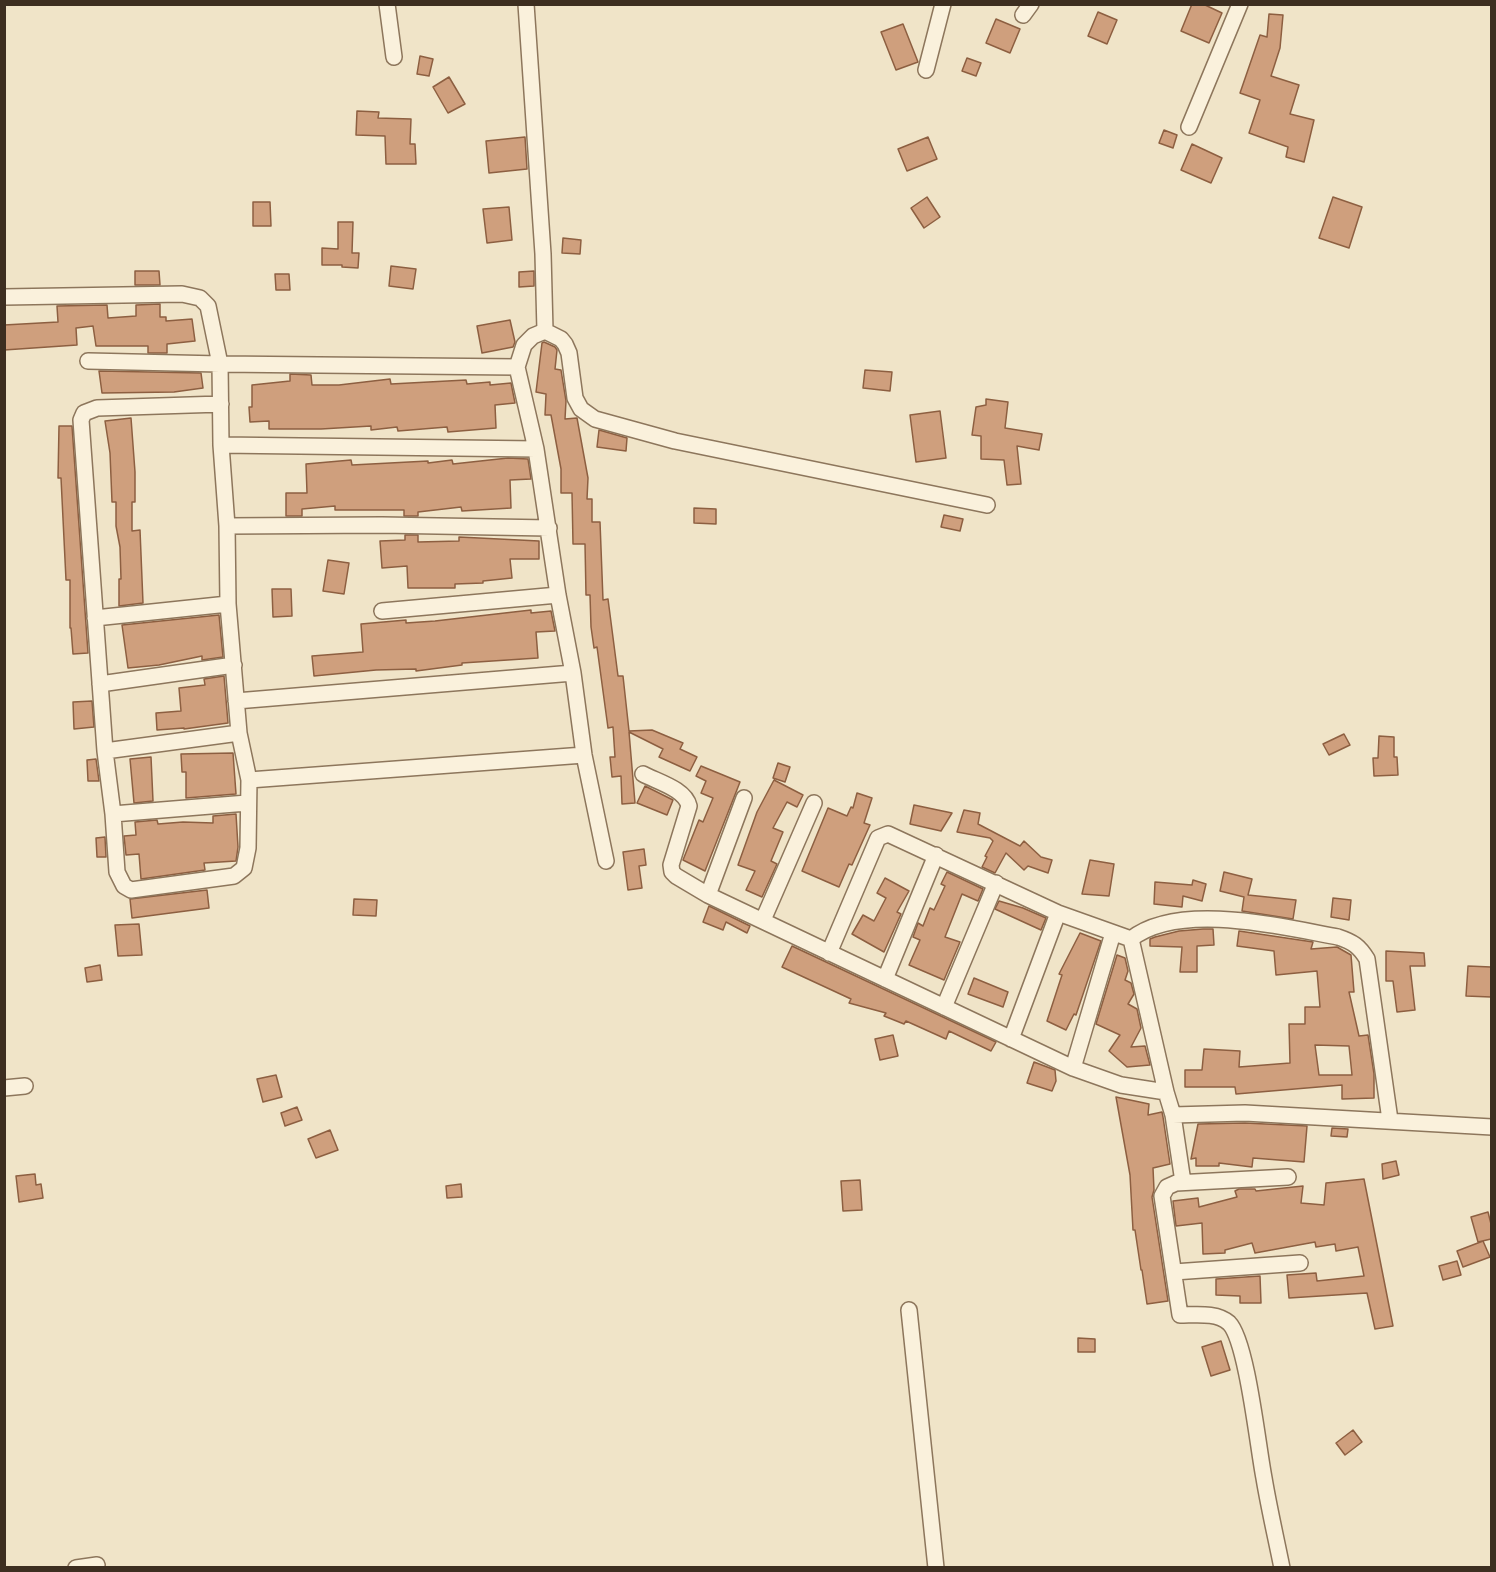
<!DOCTYPE html>
<style>
body{margin:0}
#map{position:relative;width:1496px;height:1572px;overflow:hidden;background:#f0e4c8;font-family:Lora,serif}
canvas{display:block}
.frame{position:absolute;inset:0;border:6px solid #3d2e20;pointer-events:none}
</style>
<div id="map">
<canvas width="1496" height="1572"></canvas>
<div class="frame"></div>
</div>
<script>
const context = document.querySelector('canvas').getContext('2d');
context.lineJoin = 'round';
function fillPath(path, color) { context.fillStyle = color; context.fill(path, 'evenodd'); }
function strokePath(path, color, width, dash) { context.strokeStyle = color; context.lineWidth = width; context.lineCap = dash ? 'butt' : 'round'; context.setLineDash(dash || []); context.stroke(path); }
const building = new Path2D(`
 M1192 4H1203L1222 13 1209 43 1181 31Z
 M1098 12 1117 20 1107 44 1088 36Z
 M1269 14 1283 15 1280 48 1271 76 1299 85 1290 114 1314 120 1304 162 1286 157 1288 147 1249 133 1260 100 1240 93 1260 35 1267 37Z
 M996 19 1020 29 1010 53 986 43Z
 M903 24 918 62 896 70 881 32Z
 M420 56 433 59 429 76 417 74Z
 M967 58 981 63 976 76 962 71Z
 M449 77 465 104 448 113 433 87Z
 M357 111 379 112 378 118 411 119 410 144H415L416 164H386L385 136 356 135Z
 M1164 130 1177 135 1173 148 1159 143Z
 M525 137 527 169 489 173 486 141Z
 M928 137 937 159 907 171 898 149Z
 M1192 144 1222 158 1211 183 1181 170Z
 M927 197 940 217 924 228 911 208Z
 M1333 197 1362 207 1349 248 1319 238Z
 M253 202H270L271 226H253Z
 M509 207 512 240 487 243 483 209Z
 M338 222H353L352 253H359L358 268 342 267V265H322V248L338 249Z
 M563 238 581 240 580 254 562 253Z
 M391 266 416 269 413 289 389 286Z
 M135 271H159L160 285H135Z
 M534 271V286L519 287V272Z
 M275 274H289L290 290H276Z
 M160 304V317H166V321L192 319 195 341 167 344V353H148V346H96L93 326 76 328 77 345 4 350V325L58 322 57 306 107 305 108 318 136 316V305Z
 M510 320 515 342 513 347 482 353 477 326Z
 M544 342 555 347 557 350 555 369 561 370 566 401 565 419 577 418 588 478 587 499H592V522H600L603 600 608 599 618 676H623L629 731 652 730 683 743 680 749 697 757 690 771 659 757 663 749 629 732 635 803 622 804 621 776 612 777 610 757H615L613 727 608 728 597 647 594 648 591 627 590 595H586L585 544H573L572 493H561V469L551 415H545L546 394 536 392 542 343Z
 M865 370 892 372 890 391 863 388Z
 M99 371 201 373 203 388 174 392 102 393Z
 M290 374 311 375 312 385H339L390 379 391 384 466 380 467 384 490 382V385L511 383 515 403 495 405 496 428 448 432 447 427 398 431 397 427 371 430V426L321 429H269V421L250 422 249 407H252V385L290 381Z
 M986 399 1008 402 1005 428 1042 434 1039 450 1017 446 1021 484 1007 485 1004 460 981 459V436L972 435 976 407 986 405Z
 M940 411 946 458 916 462 910 415Z
 M131 418 135 472V502H132V531L140 530 143 603 119 606V579H121L120 547 116 526V502H112L110 453 105 421Z
 M59 426H72L88 653 73 654 71 628H70V580H66L61 478H58Z
 M599 430 627 438 626 451 597 447Z
 M508 458 528 459 531 479 510 480 511 508 462 511 461 507 418 512V516H404V510H335V506L302 509V516H286V493H307L306 464 351 460 352 465 428 461V463L452 460 453 464Z
 M694 508 716 509V524L694 523Z
 M944 515 963 519 960 531 941 527Z
 M405 535H418V542L459 541V537L539 541V559H510L512 578 483 581V583L455 584V588H408L407 566 382 568 380 541 405 540Z
 M328 560 349 563 344 594 323 591Z
 M272 589H291L292 616 273 617Z
 M531 610V613L551 611 555 631 536 632 538 658 462 663V665L416 671V669L376 670 314 676 312 656 363 652 361 624 406 620V623L435 621Z
 M219 615 223 657 202 660V656L159 665 128 668 122 625Z
 M224 676 228 723 184 729V728L157 730 156 713 181 711 179 688 205 685 204 679Z
 M92 701 94 727 74 729 73 702Z
 M1344 734 1350 745 1329 755 1323 744Z
 M1379 736 1394 737V757H1397L1398 775 1374 776 1373 758H1378Z
 M233 753 236 794 186 798V772H182L181 754Z
 M151 757 153 801 134 803 130 759Z
 M96 759 99 781H88L87 760Z
 M778 763 790 767 785 782 773 778Z
 M701 766 740 782 705 871 683 860 699 820 703 822 713 798 701 793 706 781 696 776Z
 M774 780 803 795 797 807 787 802 773 828 783 832 771 861 777 864 762 897 746 890 755 871 738 865 757 812Z
 M645 786 673 800 667 815 637 803Z
 M857 793 872 798 864 823 870 825 852 865 849 864 839 887 802 871 828 808 847 816 851 807 853 808Z
 M914 805 952 813 941 831 910 824Z
 M964 810 980 813 978 824 1020 846 1024 841 1041 857 1052 860 1048 873 1028 866 1024 870 1006 853 995 873 982 867 987 857 985 856 993 841 990 838 957 832Z
 M236 814 238 847 236 861 204 863 205 870 141 879 139 854 126 855 124 836 136 835 135 822 157 820 158 824 183 822 213 823V816Z
 M105 837 106 857H97L96 838Z
 M644 849 646 865 639 866 642 888 628 890 623 852Z
 M1090 860 1114 864 1109 896 1082 894Z
 M947 872 983 889 978 901 962 894 945 937 960 942 944 980 909 965 920 940 913 937 918 923 923 926 930 908 934 910 945 886 941 884Z
 M1224 872 1252 879 1248 895 1296 900 1293 919 1242 911 1244 897 1220 891Z
 M885 878 909 891 897 912 901 914 884 952 852 934 863 915 874 921 886 898 877 893Z
 M1193 880 1206 884 1202 901 1183 896 1182 907 1154 904 1155 882 1192 885Z
 M207 890 209 908 132 918 130 899Z
 M1333 898 1351 900 1349 920 1331 917Z
 M354 899 377 900 376 916 353 915Z
 M999 901 1023 908 1046 918 1041 930 995 909Z
 M709 906 750 926 747 933 726 922 723 930 703 922Z
 M139 924 142 955 118 956 115 925Z
 M1203 929H1213L1214 945 1197 946V972H1180L1182 947 1150 946V939L1155 937 1179 931Z
 M1239 931 1313 942 1311 949 1337 947 1351 955 1354 992H1349L1359 1036 1368 1035 1374 1074V1098L1342 1099V1085L1236 1094 1235 1087H1185V1070H1202L1204 1049 1240 1051 1239 1067 1290 1063 1289 1024H1305V1007H1320L1317 971 1276 975 1274 951 1237 946ZM1315 1045 1349 1046 1352 1075H1319Z
 M1080 933 1101 941 1076 1015 1074 1014 1066 1030 1047 1021 1062 975 1059 974Z
 M792 946 996 1042 991 1051 949 1031 946 1039 906 1021 904 1024 884 1016 886 1013 849 1003 851 999 782 967Z
 M1386 951 1424 953 1425 966H1410L1415 1010 1397 1012 1393 981H1386Z
 M1117 955 1125 958 1128 971 1125 980 1131 983 1134 994 1128 1004 1137 1009 1141 1028 1131 1047 1145 1046 1150 1065 1127 1067 1109 1051 1120 1035 1096 1024Z
 M100 965 102 980 87 982 85 968Z
 M1468 966 1491 967V997L1466 996Z
 M974 978 1008 992 1003 1007 968 994Z
 M893 1035 898 1056 880 1060 875 1039Z
 M1034 1062 1055 1070 1056 1081 1052 1091 1027 1083Z
 M276 1075 282 1097 263 1102 257 1079Z
 M1116 1097 1149 1104 1148 1115 1162 1112 1163 1117 1170 1164 1153 1168 1154 1190 1152 1197 1168 1301 1147 1304 1142 1270H1141L1135 1230H1133L1130 1175Z
 M297 1107 302 1120 285 1126 281 1113Z
 M1245 1123 1307 1126 1304 1162 1253 1158 1252 1167 1219 1163V1166H1196V1158L1191 1159 1198 1124Z
 M1332 1128 1348 1129 1347 1137 1331 1136Z
 M330 1130 338 1150 316 1158 308 1139Z
 M1396 1161 1399 1175 1383 1179 1382 1164Z
 M35 1174 36 1185 41 1184 43 1198 19 1202 16 1176Z
 M1364 1179 1393 1326 1375 1329 1367 1293 1289 1298 1287 1275 1316 1273 1317 1281 1364 1276 1358 1247 1336 1251 1335 1244 1316 1247 1315 1242 1255 1253 1252 1243 1225 1250V1253L1203 1254 1202 1223 1176 1226 1173 1201 1198 1198 1199 1207 1237 1197 1235 1191 1239 1189H1255L1256 1191 1303 1186 1301 1203 1324 1205 1326 1183Z
 M860 1180 862 1210 843 1211 841 1181Z
 M461 1184 462 1197 447 1198 446 1186Z
 M1488 1212 1491 1224V1239L1478 1242 1471 1217Z
 M1483 1241 1490 1257 1463 1267 1457 1251Z
 M1457 1261 1461 1275 1443 1280 1439 1266Z
 M1260 1276 1261 1303H1240V1296L1216 1295V1279Z
 M1078 1338 1095 1339V1352H1078Z
 M1221 1341 1230 1370 1211 1376 1202 1347Z
 M1353 1430 1362 1442 1345 1455 1336 1443Z`);
const street = new Path2D(`
 M387 4 394 57
 M526 4 543 254 545 331 533 336 524 345 517 367 536 449 558 595 573 673 584 755 606 861
 M1023 15 1031 4
 M926 70 943 4
 M1189 127 1240 4
 M4 297 182 294 200 298 208 306 220 364 221 445 227 526 228 604 239 733 249 780 248 848 244 868 234 876 131 890 124 886 117 872 113 814 105 751 81 420 84 413 97 408 221 404
 M545 331 561 339 565 344 569 353 575 398 581 409 595 419 675 441 987 505
 M88 361 220 364 517 367
 M221 445 536 449
 M227 526 382 525 549 528
 M382 611 558 595
 M95 618 228 604
 M100 684 234 665
 M236 701 573 673
 M105 751 239 733
 M643 774C658 782 685 789 689 806L671 865 672 872 676 876 708 895 1073 1068 1121 1085 1166 1092 1173 1115 1245 1113 1492 1127
 M249 780 584 755
 M113 814 247 803
 M708 895 744 798
 M763 920 814 803
 M1131 939 1166 1092
 M829 953 878 838 888 834 1058 913 1131 939C1179 901 1283 927 1338 937 1353 942 1359 946 1367 959L1390 1120
 M885 979 936 855
 M944 1007 996 883
 M1011 1039 1058 913
 M1073 1068 1113 933
 M4 1088 25 1086
 M1173 1115 1183 1182
 M1174 1272 1300 1263
 M909 1310 936 1568
 M76 1568 97 1565
 M1282 1568C1276 1538 1269 1508 1264 1478 1258 1448 1247 1341 1229 1323 1217 1312 1196 1315 1180 1315L1162 1196 1167 1187 1176 1183 1288 1177`);
fillPath(building, '#cf9f7d');
strokePath(building, '#8d5f41', 1.5);
strokePath(street, '#8d765c', 18);
strokePath(street, '#faf1dc', 15);
</script>
